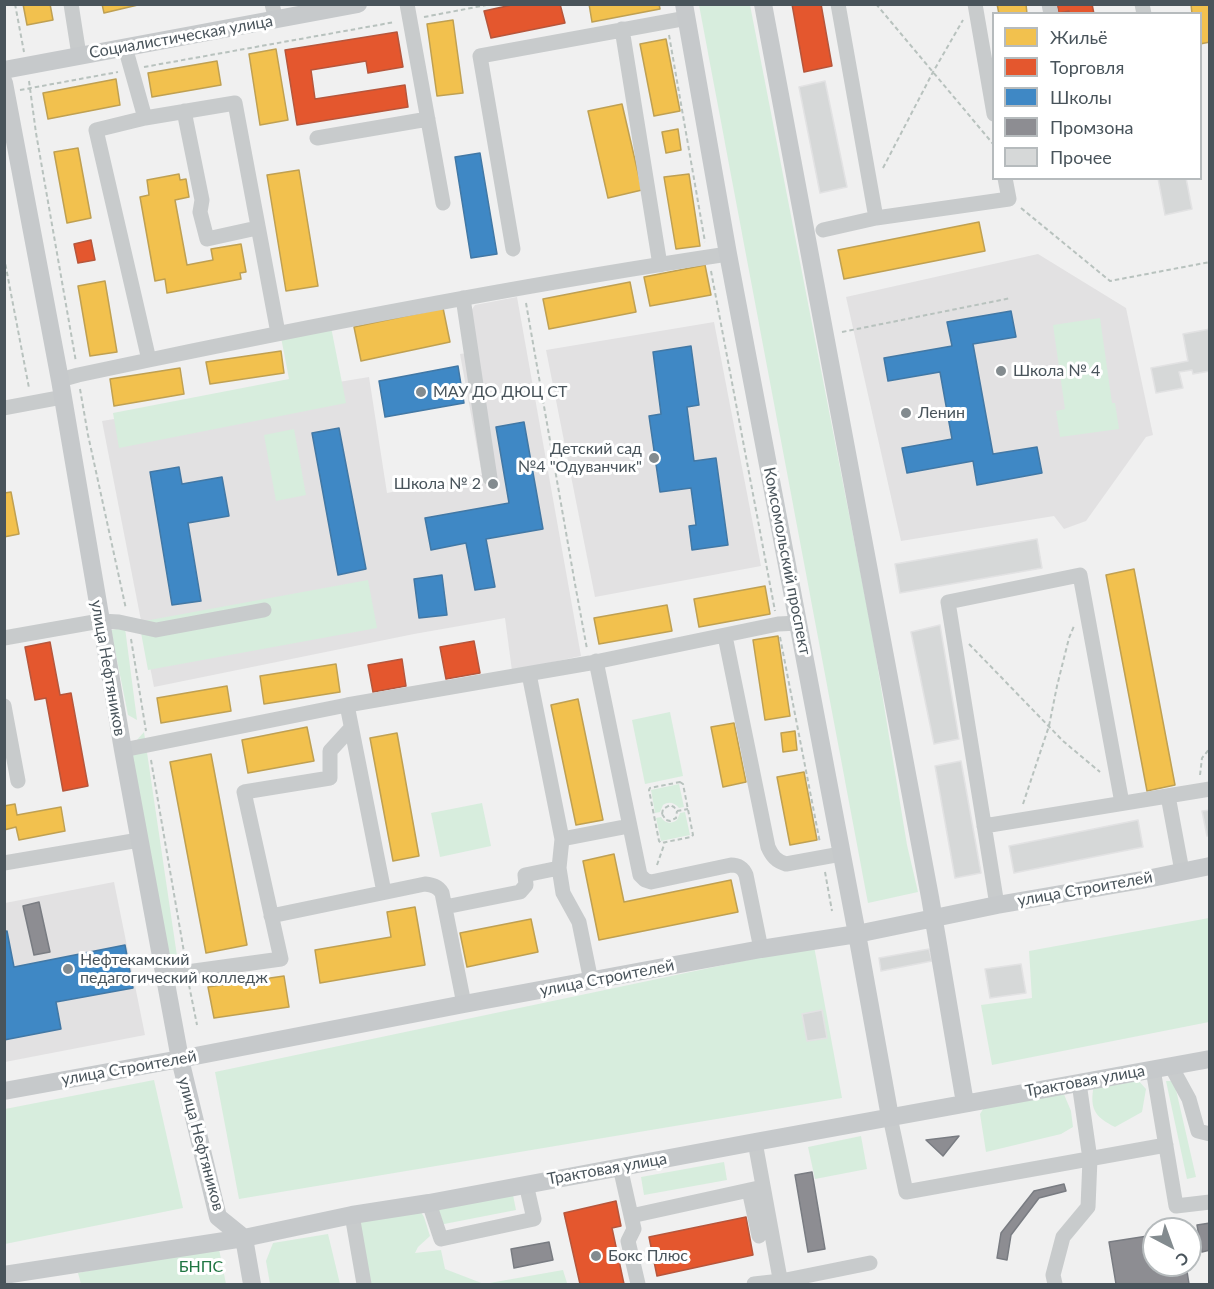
<!DOCTYPE html>
<meta charset="utf-8">
<style>
body{margin:0}
#map{position:relative;width:1214px;height:1289px;overflow:hidden;background:#f0f0f0;font-family:Lato,sans-serif}
canvas{display:block}
.frame{position:absolute;inset:0;border:6px solid #49545b;pointer-events:none}
.legend{position:absolute;left:992px;top:12px;width:210px;height:168px;box-sizing:border-box;background:#fff;border:2px solid #b6bbbd;margin:0;padding:8px 10px;list-style:none;font-size:18px;color:#49545b}
.legend li{display:flex;align-items:center;gap:12px;height:30px}
.legend b{width:30px;border:2px solid #b6bbbd}
.north{position:absolute;left:1142px;top:1217px;width:60px;height:60px;box-sizing:border-box;background:#fff;border:2px solid #b6bbbd;border-radius:50%;rotate:139deg;font-size:16px;font-weight:700;line-height:24px;text-align:center;color:#49545b}
.north::after{content:'';display:block;margin:auto;width:21px;height:27px;background:#838b8f;clip-path:polygon(50% 0,100% 100%,50% 72%,0 100%)}
</style>
<div id="map">
<canvas width="1214" height="1289"></canvas>
<div class="frame"></div>
<ul class="legend">
<li><b style="height:16px;background:#f2c14e"></b>Жильё</li>
<li><b style="height:16px;background:#e4572e"></b>Торговля</li>
<li><b style="height:16px;background:#3f88c5"></b>Школы</li>
<li><b style="height:16px;background:#8d8d92"></b>Промзона</li>
<li><b style="height:16px;background:#d6d8d8"></b>Прочее</li>
</ul>
<div class="north">С</div>
</div>
<script>
const context = document.querySelector('canvas').getContext('2d');
context.lineJoin = 'round';
function fillPath(path, color) { context.fillStyle = color; context.fill(path, 'evenodd'); }
function strokePath(path, color, width, dash) { context.strokeStyle = color; context.lineWidth = width; context.lineCap = dash ? 'butt' : 'round'; context.setLineDash(dash || []); context.stroke(path); }
function label(font, color, halo, rows, align = 'center') {
  context.font = font + ' Lato,sans-serif'; context.lineWidth = 6; context.setLineDash([]); context.textBaseline = 'middle'; context.strokeStyle = halo; context.fillStyle = color; for (const [text, x, y, turn = 0] of rows) {
    context.save(); context.translate(x, y); context.rotate((+turn || 0) * Math.PI / 180); context.textAlign = isNaN(turn) ? turn : align; if (halo) context.strokeText(text, 0, 0); context.fillText(text, 0, 0); context.restore();
  }
}
const education = new Path2D(`
 M1038 254 1126 308 1153 435 1146 437 1086 521 1064 529 1054 516 901 541 846 297Z
 M517 297 581 656 512 671 505 618 414 634 154 687 102 421 369 377 387 493 482 475 460 354 476 352 470 312 475 305Z
 M714 322 761 566 595 597 546 350Z
 M114 882 145 1035 5 1062V903Z`);
const green = new Path2D(`
 M699 5H750L871 627 907 845 918 892 868 903Z
 M1100 318 1112 403H1115L1119 429 1060 437 1056 411 1065 409 1053 325Z
 M330 322 346 403 119 448 113 413 289 379 280 332Z
 M294 429 306 495 276 501 264 435Z
 M368 580 377 628 148 670 139 622Z
 M125 628 137 720 128 715 111 630Z
 M670 712 683 776 645 784 632 720Z
 M144 732 177 956 165 958 128 750Z
 M679 784 684 807 679 808C675 803 669 801 663 805L660 812 655 813 651 790Z
 M482 803 491 846 440 857 431 813Z
 M685 812 690 835 661 841 656 818 661 817C665 824 671 824 677 820L680 813Z
 M1209 918V1022L992 1065 981 1005 1032 998 1029 951Z
 M814 946 842 1098 239 1199 215 1072Z
 M1136 1078 1146 1089 1142 1112 1115 1127C1095 1117 1089 1109 1094 1085Z
 M154 1080 183 1208 5 1244V1109Z
 M1166 1081H1174L1196 1177 1187 1179Z
 M1063 1092 1071 1111 1073 1127 1061 1134 986 1152 980 1114 985 1106Z
 M861 1136 867 1169 815 1179 808 1147Z
 M724 1162 727 1180 644 1195 641 1177Z
 M511 1185 516 1210 439 1225 433 1200Z
 M414 1201 424 1217 430 1236 418 1247 415 1253 441 1250 445 1269 484 1284 563 1270 567 1283 557 1284H369L356 1230 363 1210Z
 M328 1234 340 1284H270L266 1261 273 1243Z
 M218 1244 226 1284H81L78 1273Z`);
const homes = new Path2D(`
 M23 4H50L53 20 27 25Z
 M102 4H142L104 13Z
 M589 4H659L660 9 592 22Z
 M997 4H1026L1027 14H999Z
 M1191 4H1210V42L1200 44V14H1192Z
 M453 20 463 93 437 96 427 24Z
 M666 39 680 111 654 116 640 44Z
 M276 49 288 120 260 125 249 54Z
 M217 61 221 85 152 97 148 73Z
 M116 79 120 105 48 119 43 93Z
 M622 104 642 190 608 198 588 111Z
 M678 129 681 150 666 153 662 132Z
 M78 148 91 218 67 223 54 152Z
 M299 170 318 286 286 291 267 175Z
 M179 174 180 180 186 179 189 197 175 200 187 265 213 260 211 249 241 244 246 272 240 273 241 279 167 293 165 279 155 281 140 197 149 195 147 180Z
 M689 174 700 246 676 249 664 177Z
 M979 222 985 251 844 279 838 250Z
 M705 265 711 295 650 306 644 277Z
 M105 281 117 352 90 356 78 286Z
 M630 282 636 312 549 329 543 299Z
 M443 308 450 342 361 361 354 327Z
 M281 351 284 373 210 384 206 362Z
 M180 368 184 394 114 406 110 379Z
 M11 492 19 534 4 537V493Z
 M1134 569 1175 785 1147 791 1106 575Z
 M765 586 770 614 699 627 694 599Z
 M667 605 672 631 599 644 594 618Z
 M778 636 790 716 765 720 753 640Z
 M336 664 340 692 264 704 260 676Z
 M227 686 231 711 161 723 157 698Z
 M578 699 603 820 576 825 551 705Z
 M734 723 746 782 723 787 711 727Z
 M307 727 314 761 248 773 242 740Z
 M795 731 797 750 783 752 781 733Z
 M397 733 419 856 393 861 370 738Z
 M211 754 247 945 206 953 170 762Z
 M804 772 817 840 790 845 777 777Z
 M15 804 17 815 61 807 65 831 19 840 16 827 4 830V806Z
 M614 854 624 902 731 880 738 912 599 940 583 861Z
 M415 907 425 965 320 983 315 950 391 937 387 912Z
 M531 919 538 952 467 967 460 933Z
 M284 976 289 1007 214 1018 208 987Z`);
const shops = new Path2D(`
 M516 4H560L565 23 491 38 484 11Z
 M792 4H821L832 66 804 72Z
 M1057 4H1092L1094 14H1069V11L1059 13Z
 M397 32 403 67 368 73 366 61 311 70 315 99 405 85 408 107 297 125 285 50Z
 M91 240 95 260 78 263 74 244Z
 M474 641 480 673 446 679 440 647Z
 M50 642 60 695 71 693 88 786 63 791 46 698 35 700 25 647Z
 M402 659 406 686 373 692 368 665Z
 M616 1201 621 1226 612 1228 624 1284H580L564 1213Z
 M746 1217 753 1255 657 1276 649 1237Z`);
const schools = new Path2D(`
 M480 153 497 254 471 258 455 157Z
 M1011 311 1016 337 973 344 993 454 1037 447 1042 473 977 485 973 461 907 473 902 448 952 439 940 372 888 381 884 358 952 346 947 322Z
 M691 346 699 405 687 407 694 461 716 458 728 545 692 550 689 526 696 525 691 488 660 492 649 416 661 414 653 352Z
 M458 366 464 403 385 417 379 381Z
 M524 422 543 529 486 539 495 587 475 590 466 543 431 550 425 518 509 503 496 427Z
 M339 428 366 569 338 575 312 433Z
 M179 467 182 484 222 477 229 516 188 523 201 601 172 605 150 472Z
 M442 575 447 615 419 618 414 579Z
 M7 931 14 967 125 945 133 988 56 1002 61 1029 4 1040V932Z`);
const industry = new Path2D(`
 M39 902 50 952 34 955 23 906Z
 M959 1136 943 1156 926 1140Z
 M812 1172 825 1249 808 1252 795 1175Z
 M1064 1184 1066 1191 1039 1198 1011 1235 1007 1260 997 1258 1001 1233 1034 1191Z
 M1210 1223V1250L1202 1252 1197 1225Z
 M1154 1235V1265H1186L1189 1284H1116L1109 1242Z
 M549 1242 553 1260 514 1268 511 1249Z`);
const building = new Path2D(`
 M825 81 847 187 820 193 799 87Z
 M1158 178H1186L1192 209 1165 215Z
 M1210 329V371L1193 374 1192 370 1179 372 1183 388 1156 393 1151 368 1188 361 1183 334Z
 M1037 539 1042 568 900 593 895 564Z
 M940 625 959 739 934 744 911 632Z
 M961 761 981 873 955 878 935 766Z
 M1210 810V836H1207L1202 811Z
 M1138 820 1143 847 1014 873 1009 846Z
 M929 949 932 961 881 971 879 958Z
 M1021 964 1026 993 990 998 985 969Z
 M822 1010 827 1038 807 1041 802 1014Z`);
const path = new Path2D(`
 M15 4 24 52
 M876 4 994 145
 M424 17 492 4
 M669 35 705 242
 M144 67 395 22
 M29 81 36 133 76 362
 M20 90 118 72
 M883 168 933 72 963 20
 M1021 208 1110 281 1210 262
 M4 257 29 388
 M711 271 775 611
 M526 303 575 584 587 649
 M842 332 1011 298
 M80 389 88 435 126 609
 M780 637 820 843
 M131 639 146 731
 M969 644 1063 741 1100 772
 M151 760 185 958
 M1200 775 1202 758 1210 748
 M680 782 683 784 693 835 691 837 661 843 659 841 649 790 650 788Z
 M1023 804 1049 726 1057 686 1069 638 1074 626
 M662 814 663 809 670 805 674 807 677 811 688 809
 M662 814 666 820 670 821 676 818 677 811
 M657 865 665 842
 M825 872 832 911
 M189 985 197 1025`);
const minor = new Path2D(`
 M71 4 79 55
 M272 4 276 20
 M407 4 443 203
 M838 4 876 218
 M975 4 994 114
 M1049 4 1051 14
 M1142 4 1144 14
 M622 29 660 265
 M125 47 145 118
 M184 111 202 200 200 212 207 239 257 228
 M317 138 428 119
 M823 230 876 218 1009 199 1005 178
 M513 249 480 56 687 18
 M463 298 490 478
 M149 360C341 320 534 283 728 254
 M60 380 78 375 149 360 96 130 145 118 235 103 278 333
 M4 408 63 397
 M725 636 768 847C772 856 776 861 786 864L841 854
 M4 638 100 621 119 622 156 630 264 610
 M596 661 640 875 645 880 651 882 731 865C739 865 743 868 746 875L761 949
 M529 674 562 839
 M4 706 18 781
 M123 750 347 705
 M1168 796 1182 871
 M984 826 1210 789
 M4 863 139 840
 M384 892 347 705 590 663 778 624 799 623
 M997 905 948 602 1080 575 1122 803
 M445 907 520 892 526 885 525 875 559 868
 M271 916 425 884C432 885 438 886 442 893L464 1004
 M165 978 187 972 281 959 244 792 330 778V751L351 728
 M591 981 579 922 563 893 559 868 562 839 629 826
 M1171 1066 1189 1099 1198 1131 1210 1134
 M1153 1069 1176 1206 1210 1202
 M890 1117 906 1192 1166 1145
 M755 1142 781 1284
 M620 1167 634 1229 628 1241 638 1284
 M749 1190 759 1236
 M429 1203 441 1239 534 1219 526 1184
 M352 1215 364 1284
 M631 1216 763 1187
 M754 1284 781 1281 870 1263
 M1055 1284 1053 1275 1063 1237 1088 1207 1090 1159 1079 1083`);
const major = new Path2D(`
 M684 4 728 254 857 934 890 1117
 M763 4 930 897 965 1103
 M4 70 358 4
 M4 83 60 380 123 750 180 1059 218 1217 244 1238 252 1284
 M4 1091 180 1059 464 1004 761 949 857 934 997 905 1142 880 1210 866
 M4 1275 244 1238 352 1215 429 1203 755 1142 1210 1059`);
const markers = [
 [1001,371,6,"#838b8f"],
 [421,392,6,"#838b8f"],
 [906,413,6,"#838b8f"],
 [654,458,6,"#838b8f"],
 [493,484,6,"#838b8f"],
 [68,969,6,"#838b8f"],
 [596,1256,6,"#838b8f"]
];
const streetNames = [
 ["Социалистическая улица",181,37,-10],
 ["Комсомольский проспект",787,561,79],
 ["улица Нефтяников",108,668,80],
 ["улица Строителей",1085,889,-10],
 ["улица Строителей",607,978,-11],
 ["улица Строителей",129,1068,-10],
 ["Трактовая улица",1085,1081,-10],
 ["улица Нефтяников",201,1144,75],
 ["Трактовая улица",607,1169,-10]
];
const poiNames = [
 ["Школа № 4",1013,371],
 ["МАУ ДО ДЮЦ СТ",433,392],
 ["Ленин",918,413],
 ["Детский сад",642,449,"right"],
 ["№4 \"Одуванчик\"",642,467,"right"],
 ["Школа № 2",481,484,"right"],
 ["Нефтекамский",80,960],
 ["педагогический колледж",80,978],
 ["Бокс Плюс",608,1256]
];
const parkNames = [
 ["БНПС",201,1267]
];
fillPath(education, '#e2e1e2');
fillPath(green, '#d7eddd');
fillPath(homes, '#f2c14e');
strokePath(homes, '#bfa052', 1.5);
fillPath(shops, '#e4572e');
strokePath(shops, '#b6563c', 1.5);
fillPath(schools, '#3f88c5');
strokePath(schools, '#4278a5', 1.5);
fillPath(industry, '#8d8d92');
strokePath(industry, '#797c82', 1.5);
fillPath(building, '#d6d8d8');
strokePath(building, '#e2e2e3', 1.5);
strokePath(path, '#b8c2be', 2, [4.5, 3]);
strokePath(minor, '#c8cbcc', 15);
strokePath(major, '#c6c9cb', 18);
for (const [x, y, r, color] of markers) { const dot = new Path2D(); dot.arc(x, y, r, 0, 2 * Math.PI); context.fillStyle = color; context.fill(dot); strokePath(dot, '#fff', 2); }
label('16px', '#49545b', '#fff', streetNames);
label('16px', '#49545b', '#fff', poiNames, 'left');
label('16px', '#207643', '#fff', parkNames);
</script>
